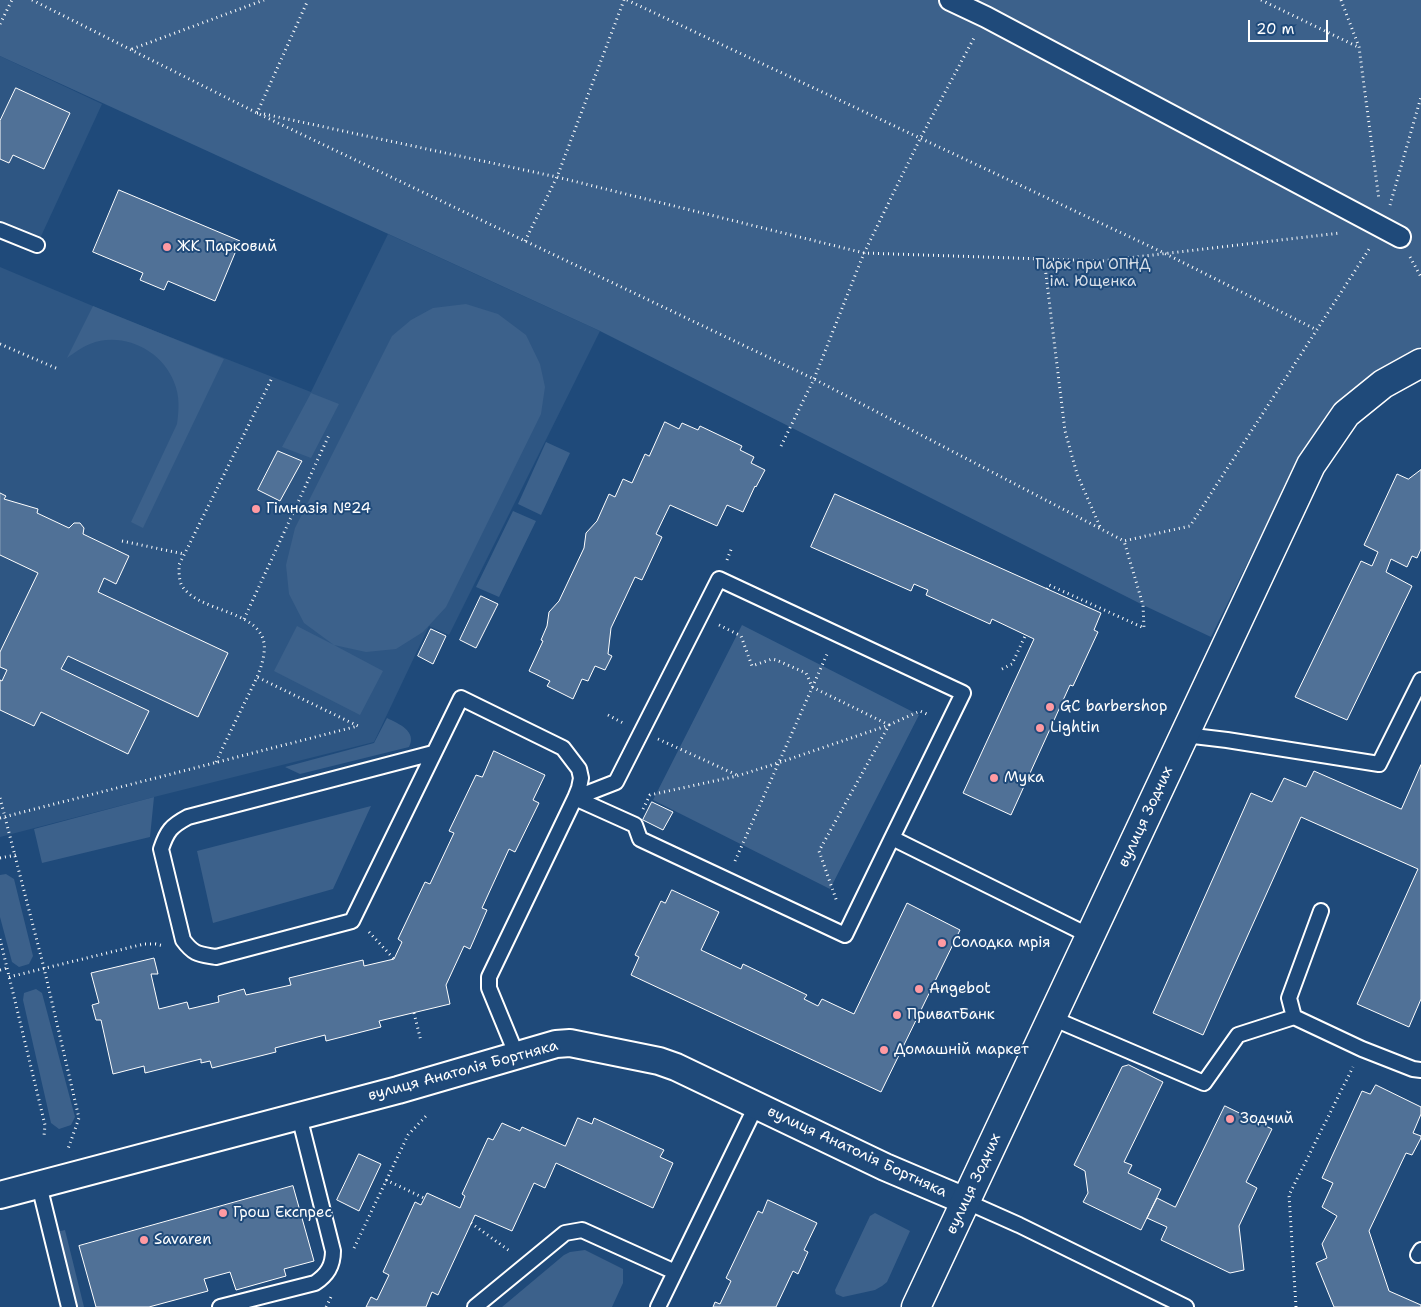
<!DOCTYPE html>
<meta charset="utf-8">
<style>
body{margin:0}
#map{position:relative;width:1421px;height:1307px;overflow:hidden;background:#1f4a7a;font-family:"Shantell Sans",sans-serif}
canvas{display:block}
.scale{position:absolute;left:1248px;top:20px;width:80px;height:22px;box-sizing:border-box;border:2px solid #fff;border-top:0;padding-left:6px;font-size:15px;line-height:18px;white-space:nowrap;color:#fff;-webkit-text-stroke:4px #1f4a7a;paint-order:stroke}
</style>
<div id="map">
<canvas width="1421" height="1307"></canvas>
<div class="scale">20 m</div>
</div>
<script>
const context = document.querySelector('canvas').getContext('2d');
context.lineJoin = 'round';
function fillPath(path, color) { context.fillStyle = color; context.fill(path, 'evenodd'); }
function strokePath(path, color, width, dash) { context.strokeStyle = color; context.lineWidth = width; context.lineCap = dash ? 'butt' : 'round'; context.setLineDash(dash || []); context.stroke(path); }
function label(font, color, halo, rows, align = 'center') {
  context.font = font + ' "Shantell Sans",sans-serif'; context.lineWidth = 4; context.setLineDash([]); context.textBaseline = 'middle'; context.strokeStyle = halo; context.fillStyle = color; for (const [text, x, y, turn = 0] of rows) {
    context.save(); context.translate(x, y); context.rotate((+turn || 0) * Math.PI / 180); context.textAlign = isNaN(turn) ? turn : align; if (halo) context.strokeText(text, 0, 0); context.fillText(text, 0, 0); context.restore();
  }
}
const built = new Path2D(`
 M0 56 102 104 37 245 0 230Z
 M388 234 600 331 449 635 429 626 374 742 154 797 0 837V267L119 317 311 392Z`);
const green = new Path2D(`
 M0 0H1421V346L1334 404 1298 460 1211 637 1143 605 600 331 0 56Z
 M466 304 498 314 526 335 540 364 545 387 541 414 446 607 423 632 396 649 366 652 334 645 383 671 360 715 274 671 297 626 334 645 304 623 289 594 286 565 295 528 392 336 411 320 433 308Z
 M93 306 224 359 143 528 131 522 177 424C179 410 180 396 174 382 162 350 122 331 90 344 82 347 74 353 67 358Z
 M311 393 339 404 311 458 282 447Z
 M546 442 570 453 541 515 518 504Z
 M513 511 536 521 499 597 476 587Z
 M742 625 919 715 830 889 653 800Z
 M387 718C399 724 417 731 409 747L300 774 285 767 374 743Z
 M154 797 150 837 42 863 34 829Z
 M371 806 333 889 213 923 197 851Z
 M6 874 14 879 33 956 29 964 19 967 12 962 0 917V875Z
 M36 989 42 993 75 1117 71 1125 59 1129 51 1123 23 1000 24 993Z
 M875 1213 910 1231 887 1282 882 1286 875 1290 843 1297 836 1294 835 1290 870 1216Z
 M65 1230 84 1307H75L56 1232Z
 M585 1250 623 1269V1283L612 1307H502L564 1255 570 1252Z`);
const building = new Path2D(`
 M16 88 70 113 44 169 13 155 9 163 0 159V121Z
 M119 190 240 241 215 301 168 281 164 290 140 280 143 273 93 252Z
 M665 422 679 429 682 423 698 430 700 426 742 446 740 450 754 457 751 463 765 470 756 487 755 486 743 512 727 505 717 526 670 505 656 534 662 537 642 580 635 577 611 628 608 654 612 656 605 670 595 666 588 681 582 679 573 699 547 686 550 681 529 671 543 641 541 640 547 626 549 612 559 601 584 548 586 533 597 521 609 494 615 497 623 479 632 483 645 454 649 456Z
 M278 451 302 461 280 501 258 490Z
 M1421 470V549L1417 558 1412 556 1407 567 1391 559 1386 572 1412 586 1347 720 1295 697 1361 561 1372 566 1378 552 1364 545 1397 474 1408 479Z
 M0 493 6 496 4 499 38 509 37 513 69 528 74 523H80L84 528 83 534 129 556 116 584 104 578 98 592 228 653 198 717 68 656 61 669 149 711 128 754 41 712 34 726 0 710V680L2 681 7 670 0 667V652L38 573 0 555Z
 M835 494 1101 613 1094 630 1098 632 1073 686 1070 685 1011 815 963 793 1034 639 992 619 990 624 926 595 928 590 914 584 911 591 811 547Z
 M481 596 498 604 476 648 460 640Z
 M431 629 446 636 433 664 418 656Z
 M494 751 545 775 533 800 539 803 515 852 509 849 482 908 487 910 470 949 464 946 446 985 450 1004 379 1021 381 1027 326 1041 325 1035 275 1048 276 1052 212 1068 210 1061 201 1063V1059L145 1073 144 1066 113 1074 101 1020H96L92 1005 99 1003 91 973 154 958 158 974H151L159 1009 187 1002 189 1009 219 1002 218 996 244 989 246 995 291 985 289 978 363 960 364 966 394 959 402 942 398 939 425 882 430 884 454 833 449 831 476 775 482 777Z
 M1421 765V999L1409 1027 1357 1004 1418 869 1301 817 1203 1035 1153 1013 1251 793 1272 802 1284 778 1306 787 1314 771 1401 809Z
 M652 802 673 812 663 830 643 820Z
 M672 890 719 912 701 950 741 969 743 964 807 995 804 999 818 1006 822 999 854 1014 907 903 960 930 881 1092 631 975 639 957 635 955 661 901 665 903Z
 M1129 1065 1163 1082 1124 1162 1132 1165 1128 1173 1161 1189 1141 1230 1083 1202 1088 1193 1085 1171 1074 1165 1122 1067Z
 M1376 1085 1421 1107V1114L1413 1133 1421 1136V1138L1412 1155 1406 1153 1369 1231 1389 1291 1421 1305V1307H1334L1316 1263 1327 1258 1322 1244 1337 1216 1322 1207 1333 1183 1322 1178 1362 1091 1370 1094Z
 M1225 1106 1272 1129 1246 1182 1257 1188 1239 1226 1244 1270 1230 1273 1161 1240 1167 1227 1147 1218 1157 1198 1175 1207Z
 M578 1118 592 1124 594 1118 664 1150 660 1157 673 1163 653 1208 556 1163 545 1188 534 1183 512 1231 475 1215 438 1295 432 1292 426 1307H366L371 1297 377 1300 389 1275 383 1272 415 1202 421 1205 427 1193 460 1208 465 1196 462 1194 488 1138 493 1140 502 1123 520 1131 522 1127 565 1146Z
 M359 1154 381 1164 359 1211 337 1200Z
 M293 1186 314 1261 284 1269 286 1276 236 1290 230 1272 204 1279 208 1291 149 1307H96L79 1246Z
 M768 1200 817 1223 804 1250 808 1252 798 1274 793 1271 776 1307H713L715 1302 720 1304 731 1281 726 1278 758 1211 762 1213Z`);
const path = new Path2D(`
 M32 0 257 113 814 379 1124 541 1190 526 1371 246
 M627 0 1164 253 1317 330
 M1261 0 1358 47
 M1341 0 1359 47 1379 200
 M0 24 12 0
 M132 49 264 0
 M258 113H257L308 0
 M264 114 557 177 864 253 1102 261 1340 233
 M1390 205 1421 97
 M525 241 557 177 624 0
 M1410 257 1421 277
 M1044 258 1065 431 1077 474 1101 529
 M0 344 58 369
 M781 446 814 379 864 253 920 139 975 36
 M122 541 184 554
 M727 560 732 547
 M1047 589 1049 585 1144 628 1143 605 1124 541
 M244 619 330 433
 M719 625 741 636 752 666 772 659 776 660 806 673 808 677 812 687 889 725 819 851 837 902
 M1002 669 1012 664 1026 634
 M608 715 623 723
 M658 739 737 775
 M216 762C226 741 236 720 246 700 253 685 262 670 264 653 270 608 197 615 181 584 179 579 179 571 179 565L272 378
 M0 798 44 968 79 1118 68 1149
 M643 809 650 795 737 776 778 763 889 725 920 711 929 715
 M0 818 358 726 257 677
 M0 858 16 855
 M735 861 828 652
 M369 932 394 959
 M0 939 45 1125 44 1136
 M0 970 7 968
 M9 977 144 944H156L164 946
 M414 1013 421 1041
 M386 1180 424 1198
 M471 1223 511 1252
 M354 1248 408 1135 426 1116
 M326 1307 331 1297
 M1296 1307 1289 1195 1353 1067`);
const service = new Path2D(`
 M0 230 37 245
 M1185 735 1227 740 1379 764 1421 680
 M433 753 188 817C171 826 167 831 161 849L183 940C194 955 199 954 216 957L352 921 461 698 563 748 579 769 581 778 579 788 575 798 489 977V988L517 1056
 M575 798 616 782 719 579 963 693 892 838
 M575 798 635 825 640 839 845 935 892 838 1090 936
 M1321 911 1289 998 1294 1017 1362 1049 1413 1069 1421 1070
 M1052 1018 1204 1083 1238 1035 1294 1017
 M39 1185 69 1307
 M965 1201 1019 1225 1186 1307
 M1418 1255 1421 1250
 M220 1307 315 1283C327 1275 333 1266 333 1251L299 1116
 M475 1307 565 1233 582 1230 675 1272
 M658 1307 756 1106`);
const pedestrian = new Path2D(`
 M950 0 986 17 1400 237`);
const minor = new Path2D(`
 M0 1195 398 1090 556 1044 570 1043 659 1061 676 1067 885 1167 965 1201`);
const secondary = new Path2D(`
 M916 1307 1311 465 1346 414 1383 384 1421 363`);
const markers = [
 [167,247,5,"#ff9aa2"],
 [256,509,5,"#ff9aa2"],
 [1050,707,5,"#ff9aa2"],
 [1040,728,5,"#ff9aa2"],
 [994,778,5,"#ff9aa2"],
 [942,943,5,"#ff9aa2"],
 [919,989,5,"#ff9aa2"],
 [897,1015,5,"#ff9aa2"],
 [884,1050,5,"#ff9aa2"],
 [1230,1119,5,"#ff9aa2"],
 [223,1213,5,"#ff9aa2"],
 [144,1240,5,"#ff9aa2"]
];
const poiNames = [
 ["ЖК Парковий",177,247],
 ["Гімназія №24",266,509],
 ["GC barbershop",1060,707],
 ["Lightin",1050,728],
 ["Мука",1004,778],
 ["Солодка мрія",952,943],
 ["Angebot",929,989],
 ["ПриватБанк",907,1015],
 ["Домашній маркет",894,1050],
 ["Зодчий",1240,1119],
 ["Грош Експрес",233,1213],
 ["Savaren",154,1240]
];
const parkNames = [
 ["Парк при ОПНД",1093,265],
 ["ім. Ющенка",1093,282]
];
const streetNames = [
 ["вулиця Зодчих",1146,817,-65],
 ["вулиця Анатолія Бортняка",463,1071,-15],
 ["вулиця Анатолія Бортняка",857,1152,25],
 ["вулиця Зодчих",974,1184,-65]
];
fillPath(built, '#2e5683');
fillPath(green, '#3c618b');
fillPath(building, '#507197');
strokePath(building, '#fff', 1);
strokePath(service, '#fff', 18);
strokePath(pedestrian, '#fff', 24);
strokePath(minor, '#fff', 30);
strokePath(secondary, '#fff', 31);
strokePath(path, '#fff', 3, [1, 4]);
strokePath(service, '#1f4a7a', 14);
strokePath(pedestrian, '#1f4a7a', 20);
strokePath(minor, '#1f4a7a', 26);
strokePath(secondary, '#1f4a7a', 28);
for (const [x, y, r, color] of markers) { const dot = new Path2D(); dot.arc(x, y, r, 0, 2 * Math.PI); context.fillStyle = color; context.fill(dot); strokePath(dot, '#1f4a7a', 2); }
label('15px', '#fff', '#1f4a7a', poiNames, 'left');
label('15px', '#d8dfe8', '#1f4a7a', parkNames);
label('15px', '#fff', '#1f4a7a', streetNames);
</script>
